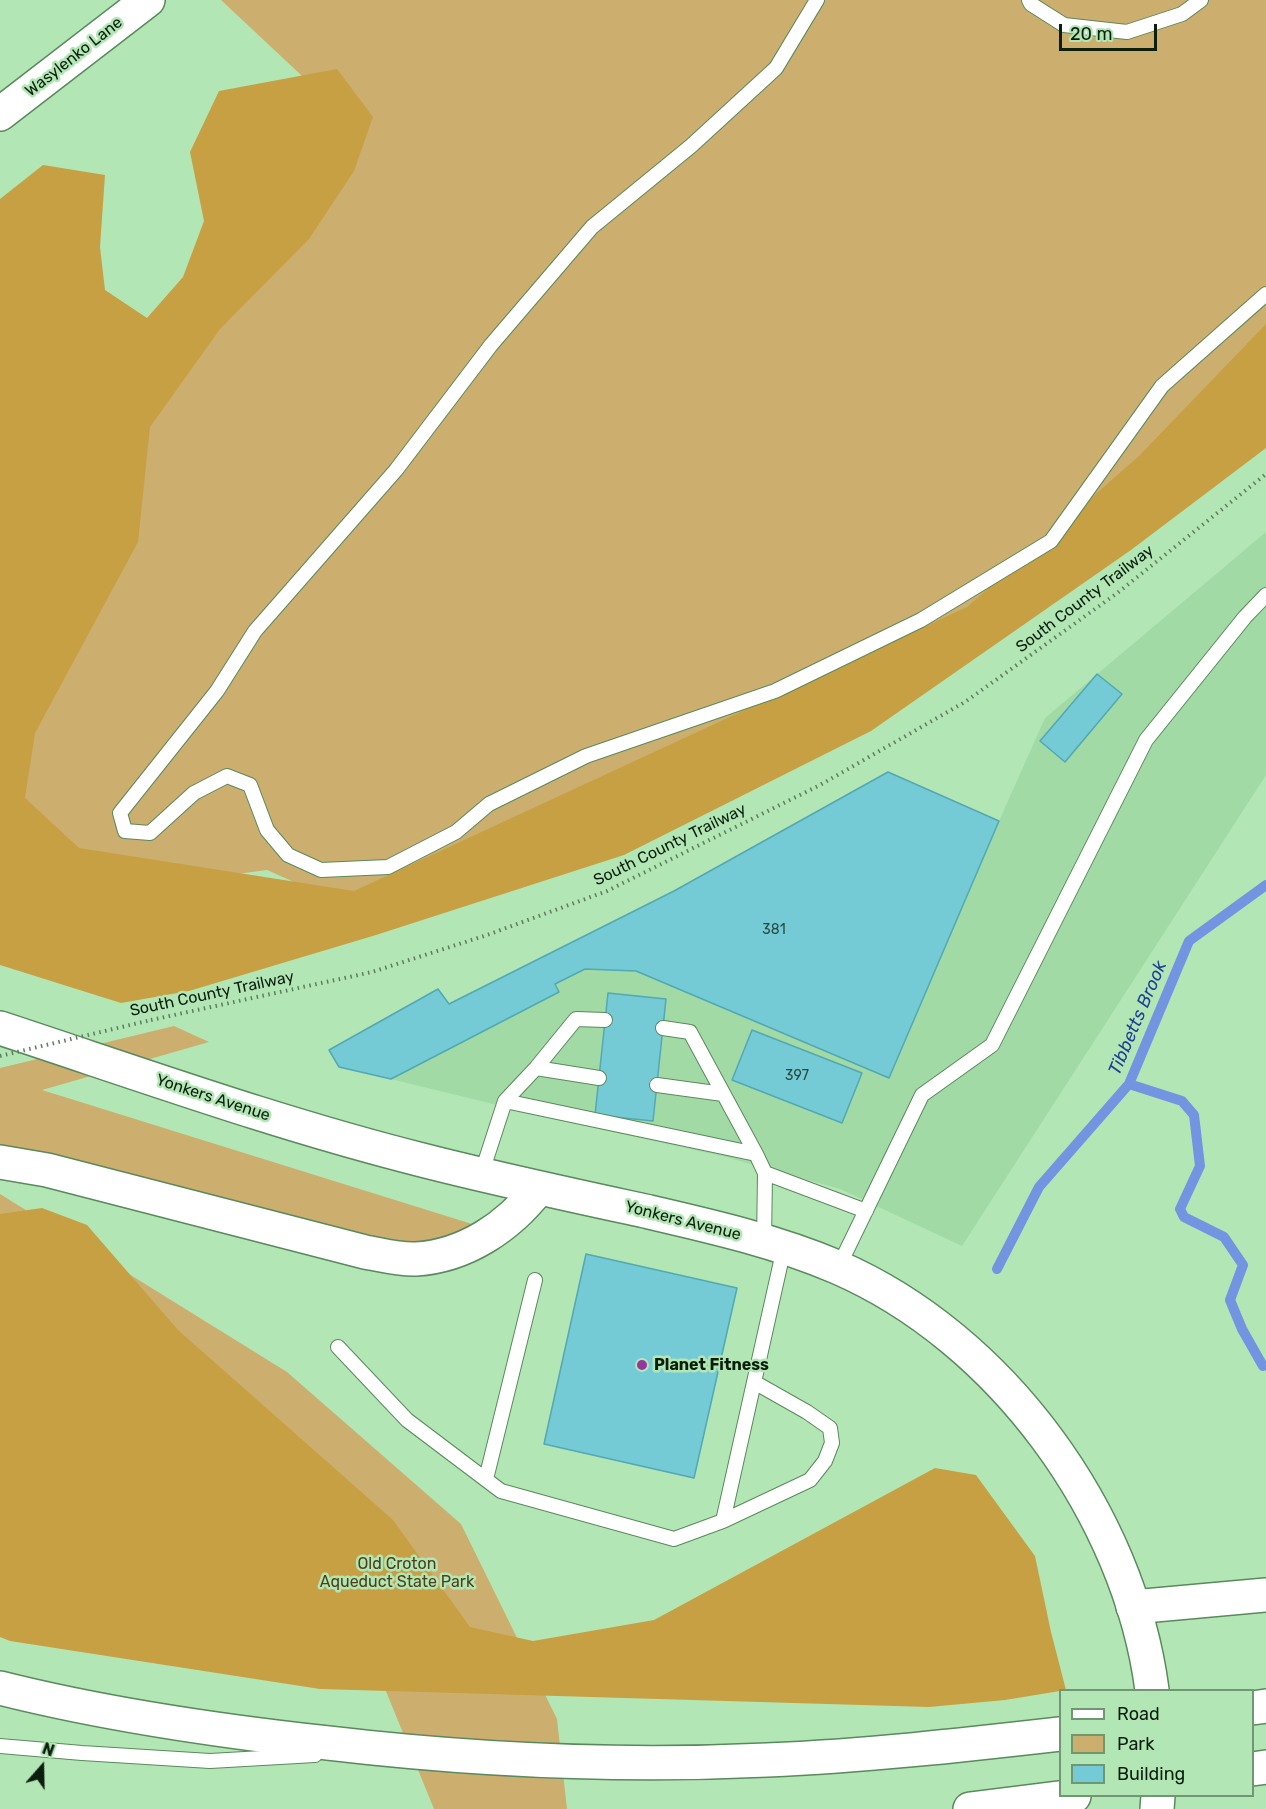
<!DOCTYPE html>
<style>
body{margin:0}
#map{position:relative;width:1266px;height:1809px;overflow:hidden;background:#b3e6b5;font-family:Rubik,sans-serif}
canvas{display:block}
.legend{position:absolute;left:1059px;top:1689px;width:195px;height:108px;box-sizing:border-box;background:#b3e6b5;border:2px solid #709672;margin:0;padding:8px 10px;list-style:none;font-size:18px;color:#0c1f0d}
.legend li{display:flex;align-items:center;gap:12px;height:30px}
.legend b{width:30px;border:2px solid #709672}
.north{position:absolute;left:12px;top:1737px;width:60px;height:60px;-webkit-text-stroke:4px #b3e6b5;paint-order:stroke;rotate:20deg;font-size:16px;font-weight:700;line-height:24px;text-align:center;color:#0c1f0d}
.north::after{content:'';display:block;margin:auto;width:21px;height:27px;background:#0c1f0d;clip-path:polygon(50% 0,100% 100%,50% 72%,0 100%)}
.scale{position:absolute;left:1059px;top:24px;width:98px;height:27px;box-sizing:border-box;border:3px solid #0c1f0d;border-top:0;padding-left:8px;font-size:18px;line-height:21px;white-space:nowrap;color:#0c1f0d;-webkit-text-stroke:4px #b3e6b5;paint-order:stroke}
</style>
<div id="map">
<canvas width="1266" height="1809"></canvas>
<ul class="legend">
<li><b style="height:8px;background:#fff"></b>Road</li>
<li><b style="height:16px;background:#ccaf6e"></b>Park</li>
<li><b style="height:16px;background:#75cbd5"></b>Building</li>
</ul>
<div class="north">N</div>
<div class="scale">20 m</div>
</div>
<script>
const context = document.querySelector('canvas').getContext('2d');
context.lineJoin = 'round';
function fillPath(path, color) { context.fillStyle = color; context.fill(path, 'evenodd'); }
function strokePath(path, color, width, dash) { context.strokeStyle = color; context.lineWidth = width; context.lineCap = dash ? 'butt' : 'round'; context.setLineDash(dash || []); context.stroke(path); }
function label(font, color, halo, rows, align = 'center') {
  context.font = font + ' Rubik,sans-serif'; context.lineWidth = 5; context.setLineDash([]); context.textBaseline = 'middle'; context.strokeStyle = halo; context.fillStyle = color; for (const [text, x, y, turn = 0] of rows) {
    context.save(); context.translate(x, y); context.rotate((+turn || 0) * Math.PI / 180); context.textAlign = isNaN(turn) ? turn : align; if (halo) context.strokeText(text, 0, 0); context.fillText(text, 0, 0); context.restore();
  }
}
const built = new Path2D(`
 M1266 532V775L962 1246 840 1189 722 1156 562 1121 391 1079 558 992 555 984 585 969 636 971 889 1077 999 821 1045 718Z`);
const green = new Path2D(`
 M221 0H1266V393L950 640 357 910 267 870 77 895 0 877V619L349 120Z
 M174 1026 209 1042 42 1090 472 1224 436 1244 407 1247 81 1161 0 1150V1068Z
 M0 1194 287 1372 461 1524 557 1719 567 1809H434L381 1679 0 1327Z`);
const forest = new Path2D(`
 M337 69 373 117 354 171 309 239 220 329 150 427 138 542 35 733 25 798 79 848 354 891 967 607 1139 456 1266 324V448L1131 550 871 731 624 855 376 935 189 991 121 1003 0 965V199L43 165 105 175 100 247 105 290 147 318 183 277 204 221 190 152 219 91Z
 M42 1208 87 1225 178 1330 393 1520 470 1627 533 1641 654 1620 935 1468 976 1475 1035 1556 1051 1632 1066 1690 1005 1700 929 1707 320 1689 10 1641 0 1637V1214Z`);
const stream = new Path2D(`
 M1129 1084 1182 1101 1194 1115 1200 1166 1180 1209 1184 1217 1224 1237 1243 1265 1230 1300 1242 1329 1263 1366
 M997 1269 1039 1187 1129 1084 1189 941 1266 885`);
const building = new Path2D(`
 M1097 674 1122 694 1065 762 1040 741Z
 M888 772 999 821 889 1078 636 971 585 969 555 984 559 992 391 1079 339 1067 329 1050 438 989 449 1004 674 891Z
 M608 993 666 999 653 1121 595 1115Z
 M752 1030 862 1073 842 1123 732 1080Z
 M586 1254 737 1288 694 1478 544 1444Z`);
const path = new Path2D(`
 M151 1020 372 972 487 935 607 891 820 785 965 702 1116 594 1266 474`);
const service = new Path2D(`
 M817 0 776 68 691 146 592 227 491 345 396 470 255 631 217 691 120 813 125 831 150 833 194 793 227 776 250 785 267 830 288 855 321 870 388 867 456 832 489 804 586 756 775 691 921 620 1051 541 1162 386 1266 294
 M1029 0 1031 4 1064 25 1127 32 1182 14 1201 0
 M663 1028 690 1032 756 1154
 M536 1068 599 1078
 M657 1085 723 1094
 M505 1101 756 1154 765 1173 764 1242
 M765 1173 866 1211
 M481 1175 505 1101 536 1068 576 1019 605 1020
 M838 1268 922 1095 992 1045 1146 740 1245 617 1266 595
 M338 1347 407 1420 501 1491 674 1539 723 1521 784 1248
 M486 1479 535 1280
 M723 1521 810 1480 825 1461 832 1443 830 1428 807 1412 754 1382
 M0 1746 82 1753 210 1761 315 1755`);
const tertiary = new Path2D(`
 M0 114 148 0
 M1133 1607 1266 1595`);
const primary = new Path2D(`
 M0 1028C140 1074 279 1124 422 1160 496 1179 571 1195 645 1211 710 1226 776 1241 837 1267 1001 1338 1129 1514 1152 1690
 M1157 1809 1158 1796`);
const motorway = new Path2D(`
 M0 1162 47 1170 365 1252C382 1255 400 1260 416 1259 466 1256 509 1226 538 1189
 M0 1688C107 1715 218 1731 328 1743 473 1760 621 1767 767 1760 865 1756 963 1745 1060 1734
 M1252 1708 1266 1706
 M1252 1769 1266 1767
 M970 1809 1074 1796`);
const pathBridge = new Path2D(`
 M0 1056 151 1020`);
const markers = [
 [642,1365,6,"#98369d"]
];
const numberNames = [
 ["381",774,930],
 ["397",797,1076]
];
const streetNames = [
 ["Wasylenko Lane",74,57,-38],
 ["South County Trailway",1085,599,-37],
 ["South County Trailway",670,845,-26],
 ["South County Trailway",212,994,-12],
 ["Yonkers Avenue",213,1098,18],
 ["Yonkers Avenue",683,1221,14]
];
const poiNames = [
 ["Planet Fitness",654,1365]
];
const parkNames = [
 ["Old Croton",397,1564],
 ["Aqueduct State Park",397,1582]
];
const waterNames = [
 ["Tibbetts Brook",1138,1018,-67]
];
fillPath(built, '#a2daa5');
fillPath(green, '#ccaf6e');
fillPath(forest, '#c7a043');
strokePath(stream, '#7394e0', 10);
fillPath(building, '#75cbd5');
strokePath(building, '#52a8b3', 1.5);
strokePath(service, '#5a895d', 16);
strokePath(tertiary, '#5a895d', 36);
strokePath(primary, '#5a895d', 36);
strokePath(motorway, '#5a895d', 36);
strokePath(path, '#5c7e5d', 4, [1.5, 4.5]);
strokePath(service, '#fff', 14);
strokePath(tertiary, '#fff', 33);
strokePath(primary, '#fff', 33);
strokePath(motorway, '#fff', 33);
strokePath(pathBridge, '#5c7e5d', 4, [1.5, 4.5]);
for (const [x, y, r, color] of markers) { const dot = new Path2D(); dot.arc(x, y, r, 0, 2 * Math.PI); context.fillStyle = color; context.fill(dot); strokePath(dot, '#b3e6b5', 2); }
label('14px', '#264a3f', null, numberNames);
label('16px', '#0c1f0d', '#b3e6b5', streetNames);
label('bold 16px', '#0c1f0d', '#b3e6b5', poiNames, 'left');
label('16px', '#4f3e17', '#b3e6b5', parkNames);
label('italic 18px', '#213e97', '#b3e6b5', waterNames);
</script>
